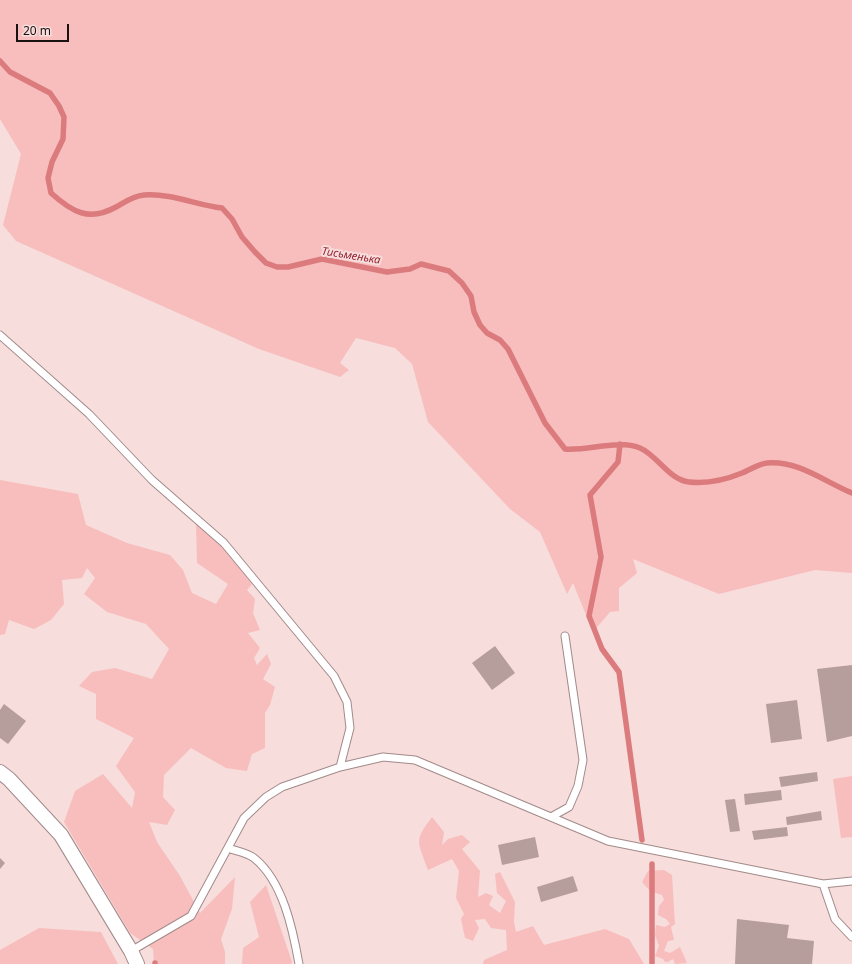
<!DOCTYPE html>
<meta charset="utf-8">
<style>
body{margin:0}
#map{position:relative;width:852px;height:964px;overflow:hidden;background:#f7dddc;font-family:"Noto Sans",sans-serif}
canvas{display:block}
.scale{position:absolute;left:16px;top:24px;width:53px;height:18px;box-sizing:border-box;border:2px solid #191010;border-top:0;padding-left:5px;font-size:12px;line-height:14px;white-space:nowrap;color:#191010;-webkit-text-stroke:3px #f7dddc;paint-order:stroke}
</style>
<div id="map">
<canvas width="852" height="964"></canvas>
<div class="scale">20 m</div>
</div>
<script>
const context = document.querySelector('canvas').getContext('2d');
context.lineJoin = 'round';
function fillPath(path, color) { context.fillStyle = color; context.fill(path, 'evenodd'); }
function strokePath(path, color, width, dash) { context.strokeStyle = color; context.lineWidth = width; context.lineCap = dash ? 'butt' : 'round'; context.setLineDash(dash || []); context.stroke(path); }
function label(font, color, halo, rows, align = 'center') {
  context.font = font + ' "Noto Sans",sans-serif'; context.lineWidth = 4; context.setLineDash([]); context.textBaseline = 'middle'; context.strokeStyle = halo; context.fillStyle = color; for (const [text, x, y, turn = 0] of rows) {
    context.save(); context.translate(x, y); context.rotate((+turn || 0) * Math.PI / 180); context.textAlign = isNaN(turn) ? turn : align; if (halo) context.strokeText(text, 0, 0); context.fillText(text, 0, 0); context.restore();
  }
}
const green = new Path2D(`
 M0 0H852V573L815 570 719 594 633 559 637 573 619 588V611L610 612 593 632 573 583 567 594 540 532 510 509 428 422 412 364 395 348 356 338 340 363 349 370 340 377 259 349 16 241 3 225 21 154 0 119Z
 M0 480 78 494 86 525 127 543 170 555 183 570 192 593 216 604 228 584 197 563 196 524 221 544 252 584 247 590 255 599 253 613 260 630 248 633 260 648 254 658 257 665 267 654 271 664 263 679 275 687 270 705 265 713V748L252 754 247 771 226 768 191 748 164 775 163 797 175 810 167 825 149 822 157 842 180 876 200 913 235 877 232 909 221 939 225 952V964H154L153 949 130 933 64 822 75 791 103 774 132 808 135 792 116 766 134 738 96 719V694L79 686 92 672 115 668 152 679 169 649 146 624 107 612 84 594 95 578 87 568 82 578 62 580 64 604 51 620 34 629 9 620 5 634 0 635Z
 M852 776V837L841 838 833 779Z
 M432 817 444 832 442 845 448 839 462 835 470 842 462 849 480 871 478 897 486 893 493 896 489 905 500 913 506 901 497 893 495 874 500 872 515 902 514 922 516 932 533 926 544 945 605 929 629 939 644 964H483L484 960 507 950 506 930 491 928 485 919 475 920 479 928 473 941 465 938 461 919 464 914 456 898 459 871 452 859 428 870C418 841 413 842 432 817Z
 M664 870 672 875 675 924 671 927 674 940 668 941 664 951 670 953 680 947 687 963 675 964 673 959 668 962H665L663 959 655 956 659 946 655 935 656 925 665 927 670 924 666 919 658 915 659 906 664 900 662 895 650 891 642 882 648 871Z
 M266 885 292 962 291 964H242L243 948 259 937 250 902Z
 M39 928 101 932 118 964H0V950Z`);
const stream = new Path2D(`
 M0 61 10 72 50 93 59 106 64 117 63 139 52 162 48 178 51 193C72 212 89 222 116 207 125 202 133 196 144 195 172 193 196 205 222 208L232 219 242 237 255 252 266 263 277 267H288L322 259 387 272 410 269 421 264 449 271 462 283 471 296 474 312 480 325 487 333 500 340 508 349 545 423 565 449C589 451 617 439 640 448 657 455 669 480 689 482 707 484 725 480 742 473 750 470 758 464 767 463 798 460 825 482 852 493
 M620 444 618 462 590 495 601 557 589 616 602 649 619 672 642 840
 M155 963V964
 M652 964V864`);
const building = new Path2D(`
 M495 646 515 673 492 690 472 663Z
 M852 665V736L827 742 817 669Z
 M797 700 802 739 771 743 766 704Z
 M4 704 26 721 8 744 0 738V710Z
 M817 772 818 781 781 787 779 777Z
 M781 790 782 800 745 805 744 794Z
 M735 799 740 831 730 832 725 800Z
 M821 811 822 820 787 825 786 817Z
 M787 827 788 836 754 840 752 831Z
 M535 837 539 857 502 865 498 845Z
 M0 858 5 863 0 869Z
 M573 876 578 891 541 902 537 887Z
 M737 919 789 925 787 938 814 941 812 964H735Z`);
const lane = new Path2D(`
 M0 335 89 414 152 480 224 543 334 676 347 702 350 728 340 767
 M551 817 569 807 578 786 583 760 565 636
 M228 848C236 851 248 853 254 858 283 881 293 930 299 964
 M823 884 835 919 852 937
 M131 951 191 916 244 818 266 797 282 787 340 767 383 757 415 760 608 841 823 884 852 881`);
const street = new Path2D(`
 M0 772 9 779 61 835 131 951 137 964`);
const waterNames = [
 ["Тисьменька",351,256,9]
];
fillPath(green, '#f7bebd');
strokePath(stream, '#dc7b7d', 5.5);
fillPath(building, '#b69e9d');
strokePath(lane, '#a28a8a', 9);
strokePath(street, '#a28a8a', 16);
strokePath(lane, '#fff', 7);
strokePath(street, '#fff', 14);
label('italic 11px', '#94202f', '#f7dddc', waterNames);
</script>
